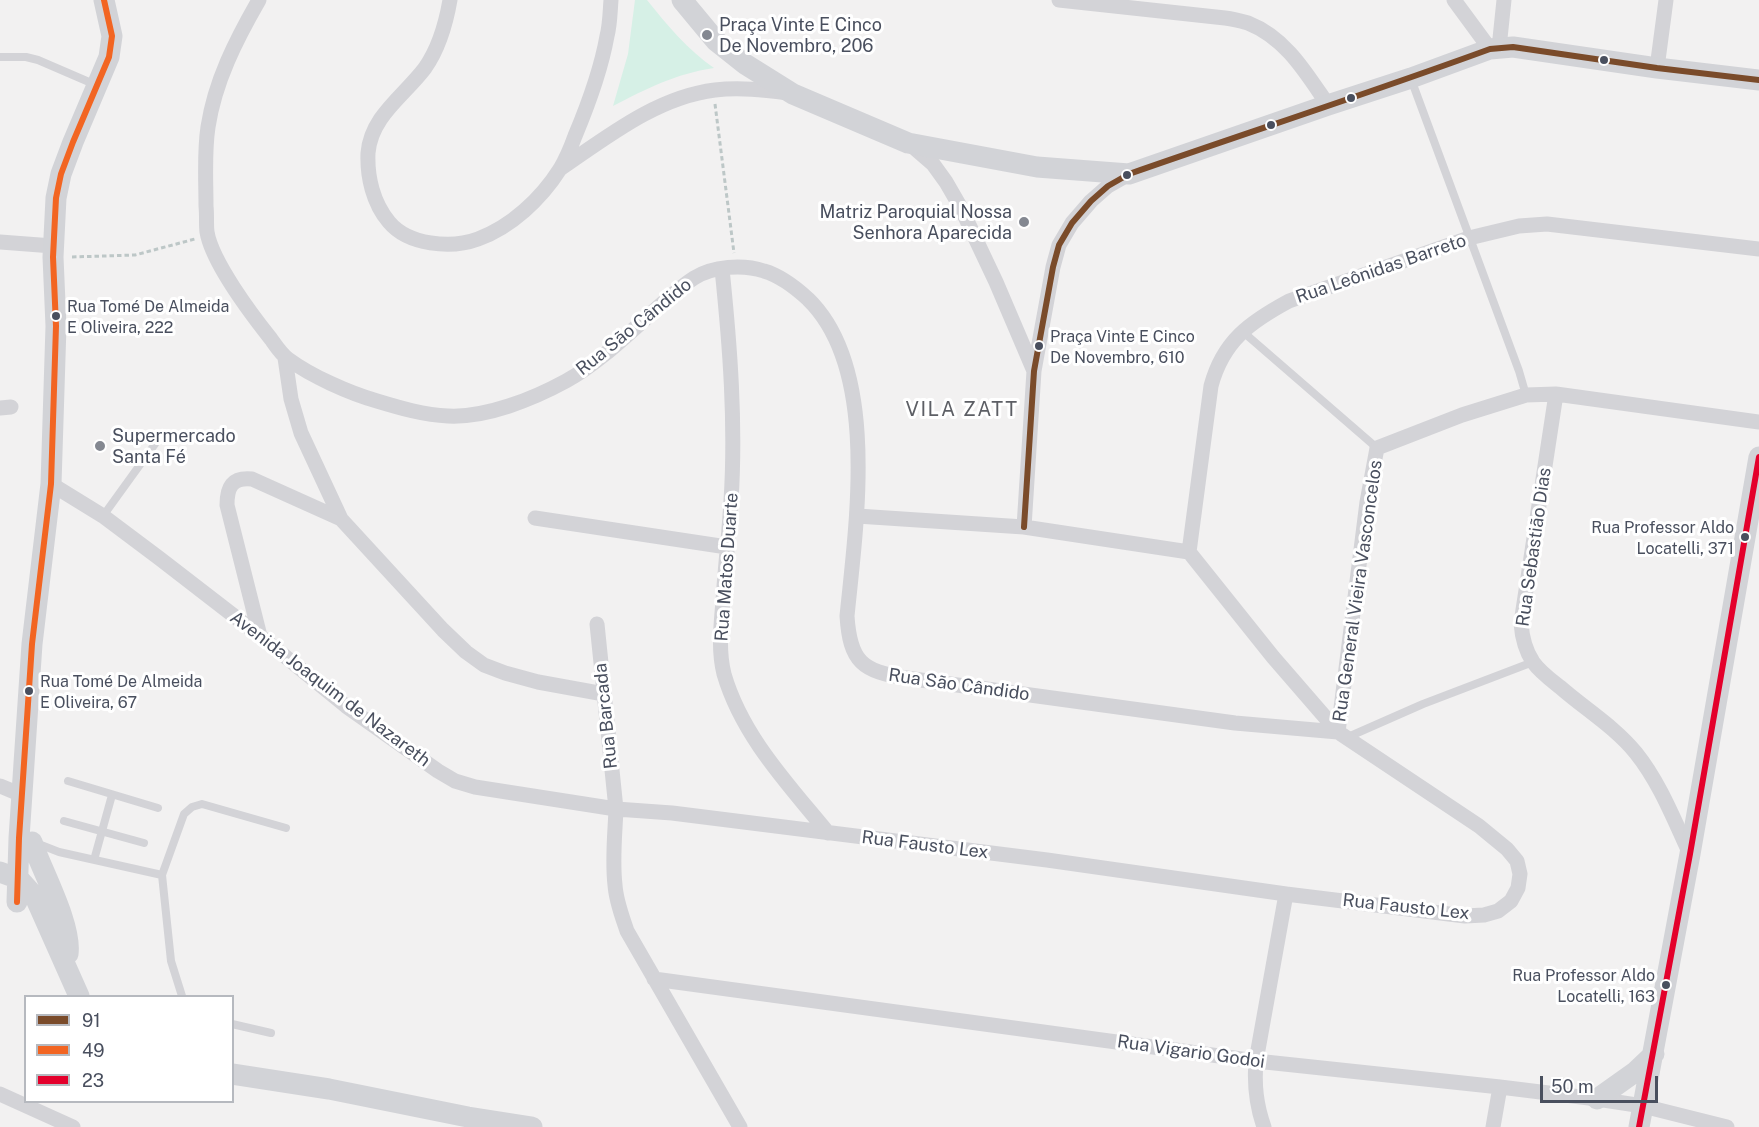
<!DOCTYPE html>
<meta charset="utf-8">
<style>
body{margin:0}
#map{position:relative;width:1759px;height:1127px;overflow:hidden;background:#f2f1f1;font-family:"Public Sans",sans-serif}
canvas{display:block}
.legend{position:absolute;left:24px;top:995px;width:210px;height:108px;box-sizing:border-box;background:#fff;border:2px solid #b6b9bf;margin:0;padding:8px 10px;list-style:none;font-size:18px;color:#494f5e}
.legend li{display:flex;align-items:center;gap:12px;height:30px}
.legend b{width:30px;border:2px solid #b6b9bf}
.scale{position:absolute;left:1540px;top:1076px;width:118px;height:27px;box-sizing:border-box;border:3px solid #494f5e;border-top:0;padding-left:8px;font-size:18px;line-height:21px;white-space:nowrap;color:#494f5e;-webkit-text-stroke:4px #fff;paint-order:stroke}
</style>
<div id="map">
<canvas width="1759" height="1127"></canvas>
<ul class="legend">
<li><b style="height:8px;background:#7a4b2a"></b>91</li>
<li><b style="height:8px;background:#f26522"></b>49</li>
<li><b style="height:8px;background:#e4002b"></b>23</li>
</ul>
<div class="scale">50 m</div>
</div>
<script>
const context = document.querySelector('canvas').getContext('2d');
context.lineJoin = 'round';
function fillPath(path, color) { context.fillStyle = color; context.fill(path, 'evenodd'); }
function strokePath(path, color, width, dash) { context.strokeStyle = color; context.lineWidth = width; context.lineCap = dash ? 'butt' : 'round'; context.setLineDash(dash || []); context.stroke(path); }
function label(font, color, halo, rows, align = 'center') {
  context.font = font + ' "Public Sans",sans-serif'; context.lineWidth = 6; context.setLineDash([]); context.textBaseline = 'middle'; context.strokeStyle = halo; context.fillStyle = color; for (const [text, x, y, turn = 0] of rows) {
    context.save(); context.translate(x, y); context.rotate((+turn || 0) * Math.PI / 180); context.textAlign = isNaN(turn) ? turn : align; if (halo) context.strokeText(text, 0, 0); context.fillText(text, 0, 0); context.restore();
  }
}
const green = new Path2D(`
 M635 0H647C667 25 688 50 714 68 675 74 648 88 613 106L628 54Z`);
const path = new Path2D(`
 M715 104 734 253
 M72 257 135 255 195 239`);
const lane = new Path2D(`
 M0 57H26L38 60 96 85
 M1411 79 1519 371 1526 395
 M1242 331 1377 448
 M103 516 155 444
 M1348 737 1423 704 1533 662
 M68 781 158 808
 M64 821 144 843
 M36 843 59 852 162 875
 M94 860 112 795
 M182 996 171 961 162 875 184 814 192 807 202 804 286 828
 M232 1024 271 1033`);
const street = new Path2D(`
 M259 0C236 40 215 81 208 127 204 153 206 180 206 206 207 215 206 224 207 232 212 262 252 315 271 339 276 346 281 354 288 359 311 376 349 393 377 401 400 408 424 415 448 416 486 418 533 399 566 381 601 362 633 329 663 303 673 294 683 285 694 278 713 266 743 264 764 271 781 276 795 287 808 299 880 369 856 525 847 616 850 662 862 671 906 678L1235 723 1338 732 1367 502 1377 448 1462 415 1526 395 1556 394 1759 422
 M450 0C446 23 439 48 425 68 404 96 371 116 368 153 367 177 373 203 389 222 408 245 451 249 478 239 511 227 541 199 560 169 566 159 571 147 575 136 588 105 601 70 607 36 610 25 610 12 611 0
 M1059 0 1225 18C1233 19 1241 21 1248 23 1286 38 1306 73 1328 105
 M1454 0 1490 49
 M1499 48 1504 0
 M1657 68 1666 0
 M911 145 933 164 946 182 961 208 996 282 1034 371
 M560 169C607 137 657 97 715 90 740 87 764 90 788 93
 M0 242 53 246
 M722 269C730 346 736 424 731 501 729 535 725 568 723 601 721 625 718 650 724 674 742 736 788 784 828 833
 M285 358 291 399 301 433 341 519 443 630 466 652 484 665 505 673 538 682 604 694
 M1556 394 1521 623C1522 637 1525 650 1533 662 1540 672 1551 680 1560 687 1585 709 1615 727 1636 753 1660 783 1674 820 1690 854
 M0 408 11 407
 M51 484 103 516 159 558 260 636 346 706 438 771 455 781 475 787 616 809C615 834 612 860 615 885 616 901 622 916 627 931L740 1127
 M535 518 727 547
 M1024 527 1034 371 1053 267 1059 245 1072 223 1091 201 1108 186 1129 174
 M1189 552 1211 386C1223 341 1250 322 1289 301L1469 238 1519 226 1547 224 1759 249
 M597 624 616 809 672 813 1047 860 1286 894 1465 916 1484 915 1498 911 1511 901 1518 888 1520 874 1517 861 1507 849 1479 826 1338 732 1273 657 1189 552 1024 527 857 516
 M260 636 227 505C227 487 232 477 252 479L341 519
 M0 786 22 795
 M654 979 1256 1061 1500 1087 1597 1099 1643 1106 1727 1127
 M0 1094 73 1127
 M1264 1127C1256 1104 1254 1085 1256 1061L1286 894
 M1493 1127 1500 1087`);
const secondary = new Path2D(`
 M682 0 716 41 745 64 793 94 908 143 1037 167 1129 174 1328 105 1411 78 1490 49 1513 47 1657 68 1759 80
 M32 842C42 871 72 925 68 954
 M0 872 19 879 35 897 79 996
 M17 902 19 838 32 644 51 484 56 326 53 257 56 198 61 174 73 142 109 57 112 36 104 0
 M232 1074 329 1089 468 1117 532 1127
 M1597 1099 1635 1072 1654 1054
 M1639 1127 1690 854 1759 457`);
const bus1 = new Path2D(`
 M1024 527 1034 371 1053 267 1059 245 1072 223 1091 201 1108 186 1129 174C1249 132 1370 93 1490 49L1513 47 1657 68 1759 80`);
const bus2 = new Path2D(`
 M17 902 19 838 32 644 51 484 56 326 53 257 56 198 61 174 73 142 109 57 112 36 104 0`);
const bus3 = new Path2D(`
 M1639 1127 1690 854 1759 457`);
const markers = [
 [707,35,6,"#848891"],
 [1604,60,5,"#494f5e"],
 [1351,98,5,"#494f5e"],
 [1271,125,5,"#494f5e"],
 [1127,175,5,"#494f5e"],
 [1024,222,6,"#848891"],
 [56,316,5,"#494f5e"],
 [1039,346,5,"#494f5e"],
 [100,446,6,"#848891"],
 [1745,537,5,"#494f5e"],
 [29,691,5,"#494f5e"],
 [1666,985,5,"#494f5e"]
];
const busNames = [
 ["Rua Tomé De Almeida",67,307],
 ["E Oliveira, 222",67,328],
 ["Praça Vinte E Cinco",1050,337],
 ["De Novembro, 610",1050,358],
 ["Rua Professor Aldo",1734,528,"right"],
 ["Locatelli, 371",1734,549,"right"],
 ["Rua Tomé De Almeida",40,682],
 ["E Oliveira, 67",40,703],
 ["Rua Professor Aldo",1655,976,"right"],
 ["Locatelli, 163",1655,997,"right"]
];
const poiNames = [
 ["Praça Vinte E Cinco",719,25],
 ["De Novembro, 206",719,46],
 ["Matriz Paroquial Nossa",1012,212,"right"],
 ["Senhora Aparecida",1012,233,"right"],
 ["Supermercado",112,436],
 ["Santa Fé",112,457]
];
const streetNames = [
 ["Rua Leônidas Barreto",1381,269,-19],
 ["Rua São Cândido",634,327,-39],
 ["Rua Sebastião Dias",1534,547,-82],
 ["Rua Matos Duarte",727,567,-86],
 ["Rua General Vieira Vasconcelos",1358,591,-82],
 ["Rua São Cândido",959,685,8],
 ["Avenida Joaquim de Nazareth",330,689,37],
 ["Rua Barcada",606,716,-96],
 ["Rua Fausto Lex",925,845,7],
 ["Rua Fausto Lex",1406,907,6],
 ["Rua Vigario Godoi",1191,1052,8]
];
const neighbourhoodNames = [
 ["VILA ZATT",962,410]
];
fillPath(green, '#d6f0e6');
strokePath(path, '#bdc7c7', 3, [4.5, 3]);
strokePath(lane, '#d3d3d7', 8);
strokePath(street, '#d3d3d7', 15);
strokePath(secondary, '#d2d3d7', 21);
strokePath(bus1, '#7a4b2a', 6);
strokePath(bus2, '#f26522', 6);
strokePath(bus3, '#e4002b', 6);
for (const [x, y, r, color] of markers) { const dot = new Path2D(); dot.arc(x, y, r, 0, 2 * Math.PI); context.fillStyle = color; context.fill(dot); strokePath(dot, '#fff', 2); }
label('16px', '#494f5e', '#fff', busNames, 'left');
label('18px', '#494f5e', '#fff', poiNames, 'left');
label('18px', '#494f5e', '#fff', streetNames);
context.letterSpacing = '1.5px';
label('20px', '#5d5f65', '#fff', neighbourhoodNames);
context.letterSpacing = '0px';
</script>
